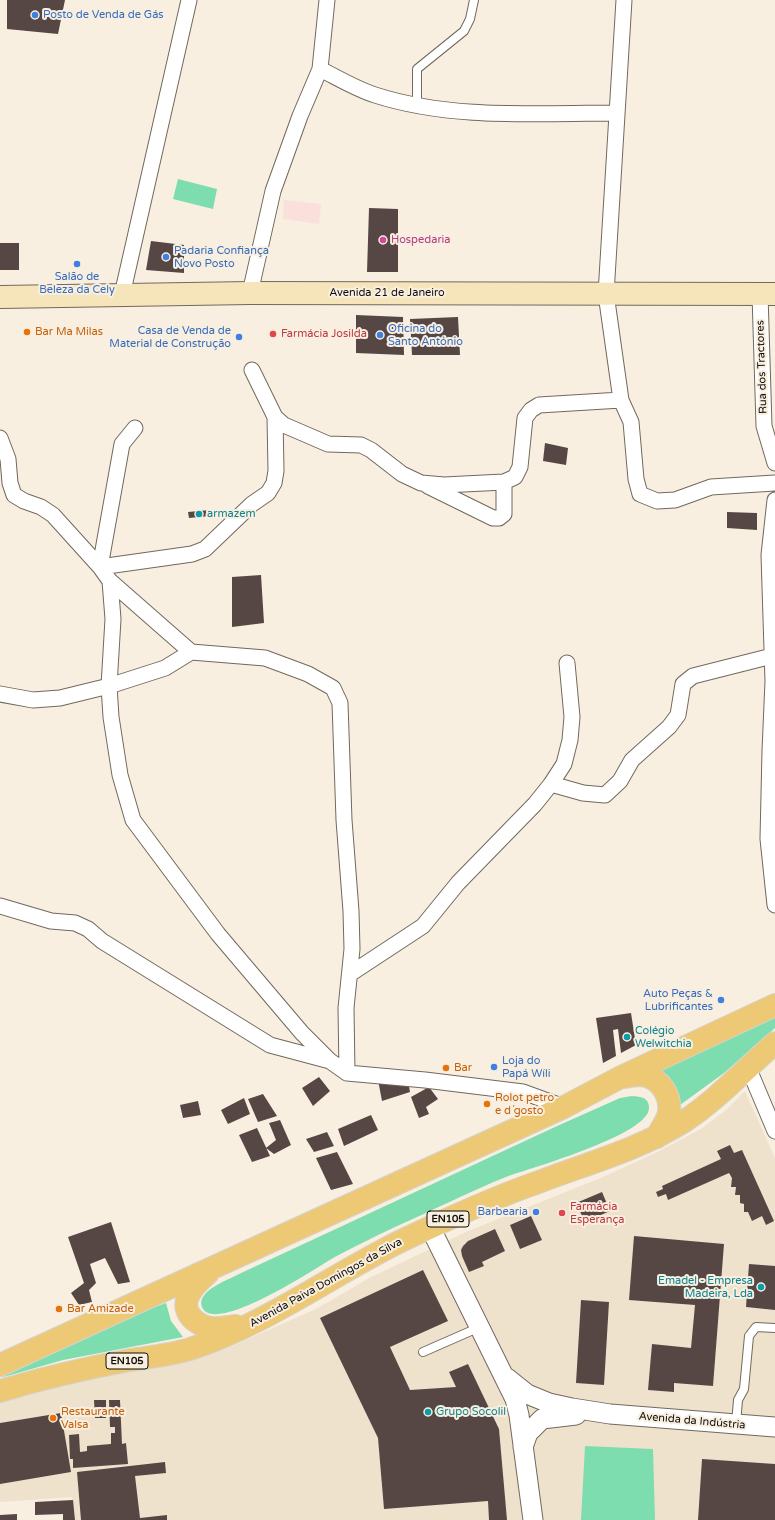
<!DOCTYPE html>
<meta charset="utf-8">
<style>
body{margin:0}
canvas{display:block;background:#f8efe0}
</style>
<canvas width="775" height="1520"></canvas>
<script>
const context = document.querySelector('canvas').getContext('2d');
context.lineJoin = 'round';
function fillPath(path, color) { context.fillStyle = color; context.fill(path, 'evenodd'); }
function strokePath(path, color, width, dash) { context.strokeStyle = color; context.lineWidth = width; context.lineCap = dash ? 'butt' : 'round'; context.setLineDash(dash || []); context.stroke(path); }
function label(font, color, halo, rows, align = 'center') {
  context.font = font + ' "Varela Round",sans-serif'; context.lineWidth = 4; context.setLineDash([]); context.textBaseline = 'middle'; context.strokeStyle = halo; context.fillStyle = color; for (const [text, x, y, turn = 0] of rows) {
    context.save(); context.translate(x, y); context.rotate((+turn || 0) * Math.PI / 180); context.textAlign = isNaN(turn) ? turn : align; if (halo) context.strokeText(text, 0, 0); context.fillText(text, 0, 0); context.restore();
  }
}
const commercial = new Path2D(`
 M284 200 321 204 319 224 283 219Z`);
const built = new Path2D(`
 M745 1091 775 1158V1520H75L72 1497 0 1502V1403L92 1378 173 1365 232 1346 318 1308 369 1278 468 1231 603 1177 657 1152 701 1129 726 1110Z`);
const green = new Path2D(`
 M178 179 217 189 213 209 173 199Z
 M775 1017V1028L724 1073 680 1105C677 1090 673 1080 660 1071Z
 M632 1096C641 1097 649 1097 649 1108 649 1135 530 1168 506 1177 468 1192 432 1211 395 1227 374 1237 353 1247 333 1258 316 1268 214 1336 202 1307 196 1291 228 1280 239 1274L555 1127 620 1098Z
 M166 1303 171 1321 183 1337 63 1360 0 1378 141 1312Z
 M585 1446 653 1449 655 1520H581Z`);
const building = new Path2D(`
 M7 0H65L58 34 7 29Z
 M369 208 398 209V272H367Z
 M151 241 184 245V273L146 270Z
 M0 243H19V270H0Z
 M356 315 403 317 404 355 356 353Z
 M458 317 460 355H412L410 319Z
 M545 443 568 448 566 465 543 461Z
 M210 510V516L189 518 188 512Z
 M727 512 757 513V530L727 528Z
 M261 575 264 623 232 627V577Z
 M631 1013 636 1045 621 1053 618 1029 613 1030 616 1056 603 1063 596 1018Z
 M319 1077 330 1091 313 1106 302 1088Z
 M378 1080 408 1081 410 1092 382 1101Z
 M429 1087 438 1099 426 1107 429 1114 419 1118 411 1097Z
 M263 1094 277 1116 258 1122 248 1099Z
 M244 1098 250 1114 228 1124 221 1110Z
 M198 1101 201 1115 183 1118 180 1105Z
 M371 1115 378 1130 344 1146 338 1129Z
 M280 1120 291 1145 274 1154 266 1148 276 1140 269 1123Z
 M257 1128 270 1156 252 1162 239 1135Z
 M327 1132 334 1146 314 1152 306 1139Z
 M730 1145 734 1153 742 1150 774 1221 766 1225 762 1216 752 1221 748 1212H744V1204L740 1203V1195H735L736 1187H731L732 1178 729 1173 668 1200 666 1194 658 1197 656 1192 663 1189 662 1186 721 1159 717 1151Z
 M337 1152 353 1184 331 1190 316 1158Z
 M602 1192 610 1211 585 1222 576 1203Z
 M531 1216 542 1240 520 1249 510 1225Z
 M111 1222 130 1282 118 1284 105 1258 90 1264 96 1283 89 1290 92 1302 79 1305 71 1293 84 1283 68 1237Z
 M495 1229 505 1251 482 1262 484 1266 469 1272 462 1256 461 1250 463 1246 468 1241Z
 M634 1236 724 1244 713 1386 674 1383V1392L648 1390 652 1344 691 1348 695 1305 629 1300Z
 M749 1264 775 1266V1310L746 1307Z
 M423 1270 448 1321 390 1347 410 1390 456 1387 449 1372 468 1364 499 1429 507 1520H489L488 1501 384 1509 378 1438 320 1318Z
 M581 1300 609 1302 604 1385 576 1383Z
 M94 1400H106V1418H95Z
 M109 1400H120L122 1444 126 1443 128 1464 73 1468V1459H70L69 1435 79 1434 80 1452 87 1451V1446L111 1444V1433H115V1427H110Z
 M61 1413 71 1472 0 1484V1423Z
 M702 1459 775 1464V1520H698Z
 M165 1462 166 1473 135 1476 140 1518 167 1515V1520H81L77 1472Z
 M73 1500 75 1520H63V1514L35 1515V1502Z
 M17 1514V1520H0V1515Z`);
const service = new Path2D(`
 M417 105V69L464 31 470 19 474 0
 M423 1352 480 1327
 M736 1424 738 1400 744 1389 749 1336 756 1327 775 1328`);
const minor = new Path2D(`
 M624 0 606 294 621 400 631 422 636 479 640 494 657 501 675 500 711 487 775 483
 M320 69C338 78 356 89 375 95 453 120 536 113 617 113
 M250 293 273 191 300 116 320 69 327 0
 M760 294 764 426 775 463
 M122 295 189 0
 M252 370 275 417 284 425 328 444 361 445 371 450 402 474 421 483 444 485 504 482 515 477 520 467 525 418 531 410 539 405 621 400
 M135 428 122 444 100 567 192 554 205 549 252 504 268 493 274 483 276 471 275 417
 M0 438 8 459 10 483 14 495 24 501 41 507 53 515 100 567 110 581 113 619 109 686 111 717 120 775 133 820 218 934 302 1033 330 1061 347 1073 425 1080 523 1092 564 1107
 M428 486 493 518H499L504 514V482
 M775 500 769 555 773 681 770 751 768 839 775 905
 M110 581 191 652 265 658 308 674 333 688 340 703 344 820 351 911 352 949 346 1008 347 1073
 M0 694 33 700 60 698 109 686 165 668 191 652
 M551 784 583 793 605 795 620 781 632 760 669 727 678 715 683 684 693 676 772 656
 M0 906 51 921 75 923 88 929 102 941 270 1045 330 1061
 M350 974 423 926 458 883 535 804 551 784 564 764 570 740 572 717 567 663
 M748 1067 775 1131`);
const tertiary = new Path2D(`
 M430 1227 515 1399 519 1415 533 1520
 M507 1378 527 1394 549 1403 572 1408 610 1414 775 1427
 M523 1447 528 1433 542 1419 576 1415`);
const secondary = new Path2D(`
 M0 297 250 293 775 294`);
const primary = new Path2D(`
 M624 1077C630 1076 639 1074 646 1076 661 1080 671 1096 669 1112 668 1120 660 1130 657 1137
 M207 1274C193 1286 176 1304 194 1320 199 1324 204 1327 211 1328 218 1329 228 1327 236 1326
 M0 1365 564 1107 621 1077 775 1005
 M0 1391C43 1378 87 1368 130 1360 150 1357 170 1355 190 1349 265 1325 330 1276 401 1241 445 1220 490 1199 536 1183 585 1164 638 1150 683 1122 717 1100 745 1069 775 1043`);
const markers = [
 [35,15,4,"#3f7fe0"],
 [383,240,4,"#d1479c"],
 [166,257,4,"#3f7fe0"],
 [77,264,4,"#3f7fe0"],
 [27,332,4,"#e8710a"],
 [273,334,4,"#e0444e"],
 [380,335,4,"#3f7fe0"],
 [239,337,4,"#3f7fe0"],
 [199,514,4,"#0f9aa8"],
 [721,1000,4,"#3f7fe0"],
 [627,1037,4,"#0f9aa8"],
 [494,1067,4,"#3f7fe0"],
 [446,1068,4,"#e8710a"],
 [487,1104,4,"#e8710a"],
 [536,1212,4,"#3f7fe0"],
 [562,1213,4,"#e0444e"],
 [761,1287,4,"#0f9aa8"],
 [59,1309,4,"#e8710a"],
 [428,1412,4,"#0f9aa8"],
 [53,1418,4,"#e8710a"]
];
const shields = [
 [448,1219,42],
 [127,1361,42]
];
const shieldNames = [
 ["EN105",448,1219],
 ["EN105",127,1361]
];
const shopNames = [
 ["Posto de Venda de Gás",43,15],
 ["Padaria Confiança",174,251],
 ["Novo Posto",174,264],
 ["Salão de",77,277,"center"],
 ["Beleza da Cely",77,290,"center"],
 ["Oficina do",388,329],
 ["Santo António",388,342],
 ["Casa de Venda de",231,331,"right"],
 ["Material de Construção",231,344,"right"],
 ["Auto Peças &",713,994,"right"],
 ["Lubrificantes",713,1007,"right"],
 ["Loja do",502,1061],
 ["Papá Wíli",502,1074],
 ["Barbearia",528,1212,"right"]
];
const hotelNames = [
 ["Hospedaria",391,240]
];
const streetNames = [
 ["Avenida 21 de Janeiro",387,293],
 ["Rua dos Tractores",762,367,-92],
 ["Avenida Paiva Domingos da Silva",326,1283,-29],
 ["Avenida da Indústria",692,1421,5]
];
const foodNames = [
 ["Bar Ma Milas",35,332],
 ["Bar",454,1068],
 ["Rolot petro",495,1098],
 ["e d´gosto",495,1111],
 ["Bar Amizade",67,1309],
 ["Restaurante",61,1412],
 ["Valsa",61,1425]
];
const healthNames = [
 ["Farmácia Josilda",281,334],
 ["Farmácia",570,1207],
 ["Esperança",570,1220]
];
const cultureNames = [
 ["armazem",207,514],
 ["Colégio",635,1031],
 ["Welwitchia",635,1044],
 ["Emadel - Empresa",753,1281,"right"],
 ["Madeira, Lda",753,1294,"right"],
 ["Grupo Socolil",436,1412]
];
fillPath(commercial, '#fadfdb');
fillPath(built, '#efe2cd');
fillPath(green, '#7dddae');
fillPath(building, '#564745');
strokePath(service, '#71695d', 10);
strokePath(minor, '#71695d', 17);
strokePath(tertiary, '#71695d', 21);
strokePath(secondary, '#71695d', 24);
strokePath(primary, '#d4d3d3', 24);
strokePath(service, '#fff', 8);
strokePath(minor, '#fff', 15);
strokePath(tertiary, '#fff', 19);
strokePath(secondary, '#f6e4ba', 22);
strokePath(primary, '#edc975', 22);
for (const [x, y, r, color] of markers) { const dot = new Path2D(); dot.arc(x, y, r, 0, 2 * Math.PI); context.fillStyle = color; context.fill(dot); strokePath(dot, '#f8efe0', 1.5); }
for (const [x, y, w] of shields) { const box = new Path2D(); box.roundRect(x - w / 2, y - 8, w, 16, 3); context.fillStyle = '#f8efe0'; context.fill(box); strokePath(box, '#100d08', 1); }
label('bold 10px', '#100d08', null, shieldNames);
label('11px', '#366cbe', '#f8efe0', shopNames, 'left');
label('11px', '#b23c85', '#f8efe0', hotelNames, 'left');
label('11px', '#100d08', '#f8efe0', streetNames);
label('11px', '#c56008', '#f8efe0', foodNames, 'left');
label('11px', '#be3a42', '#f8efe0', healthNames, 'left');
label('11px', '#0d838f', '#f8efe0', cultureNames, 'left');
</script>
